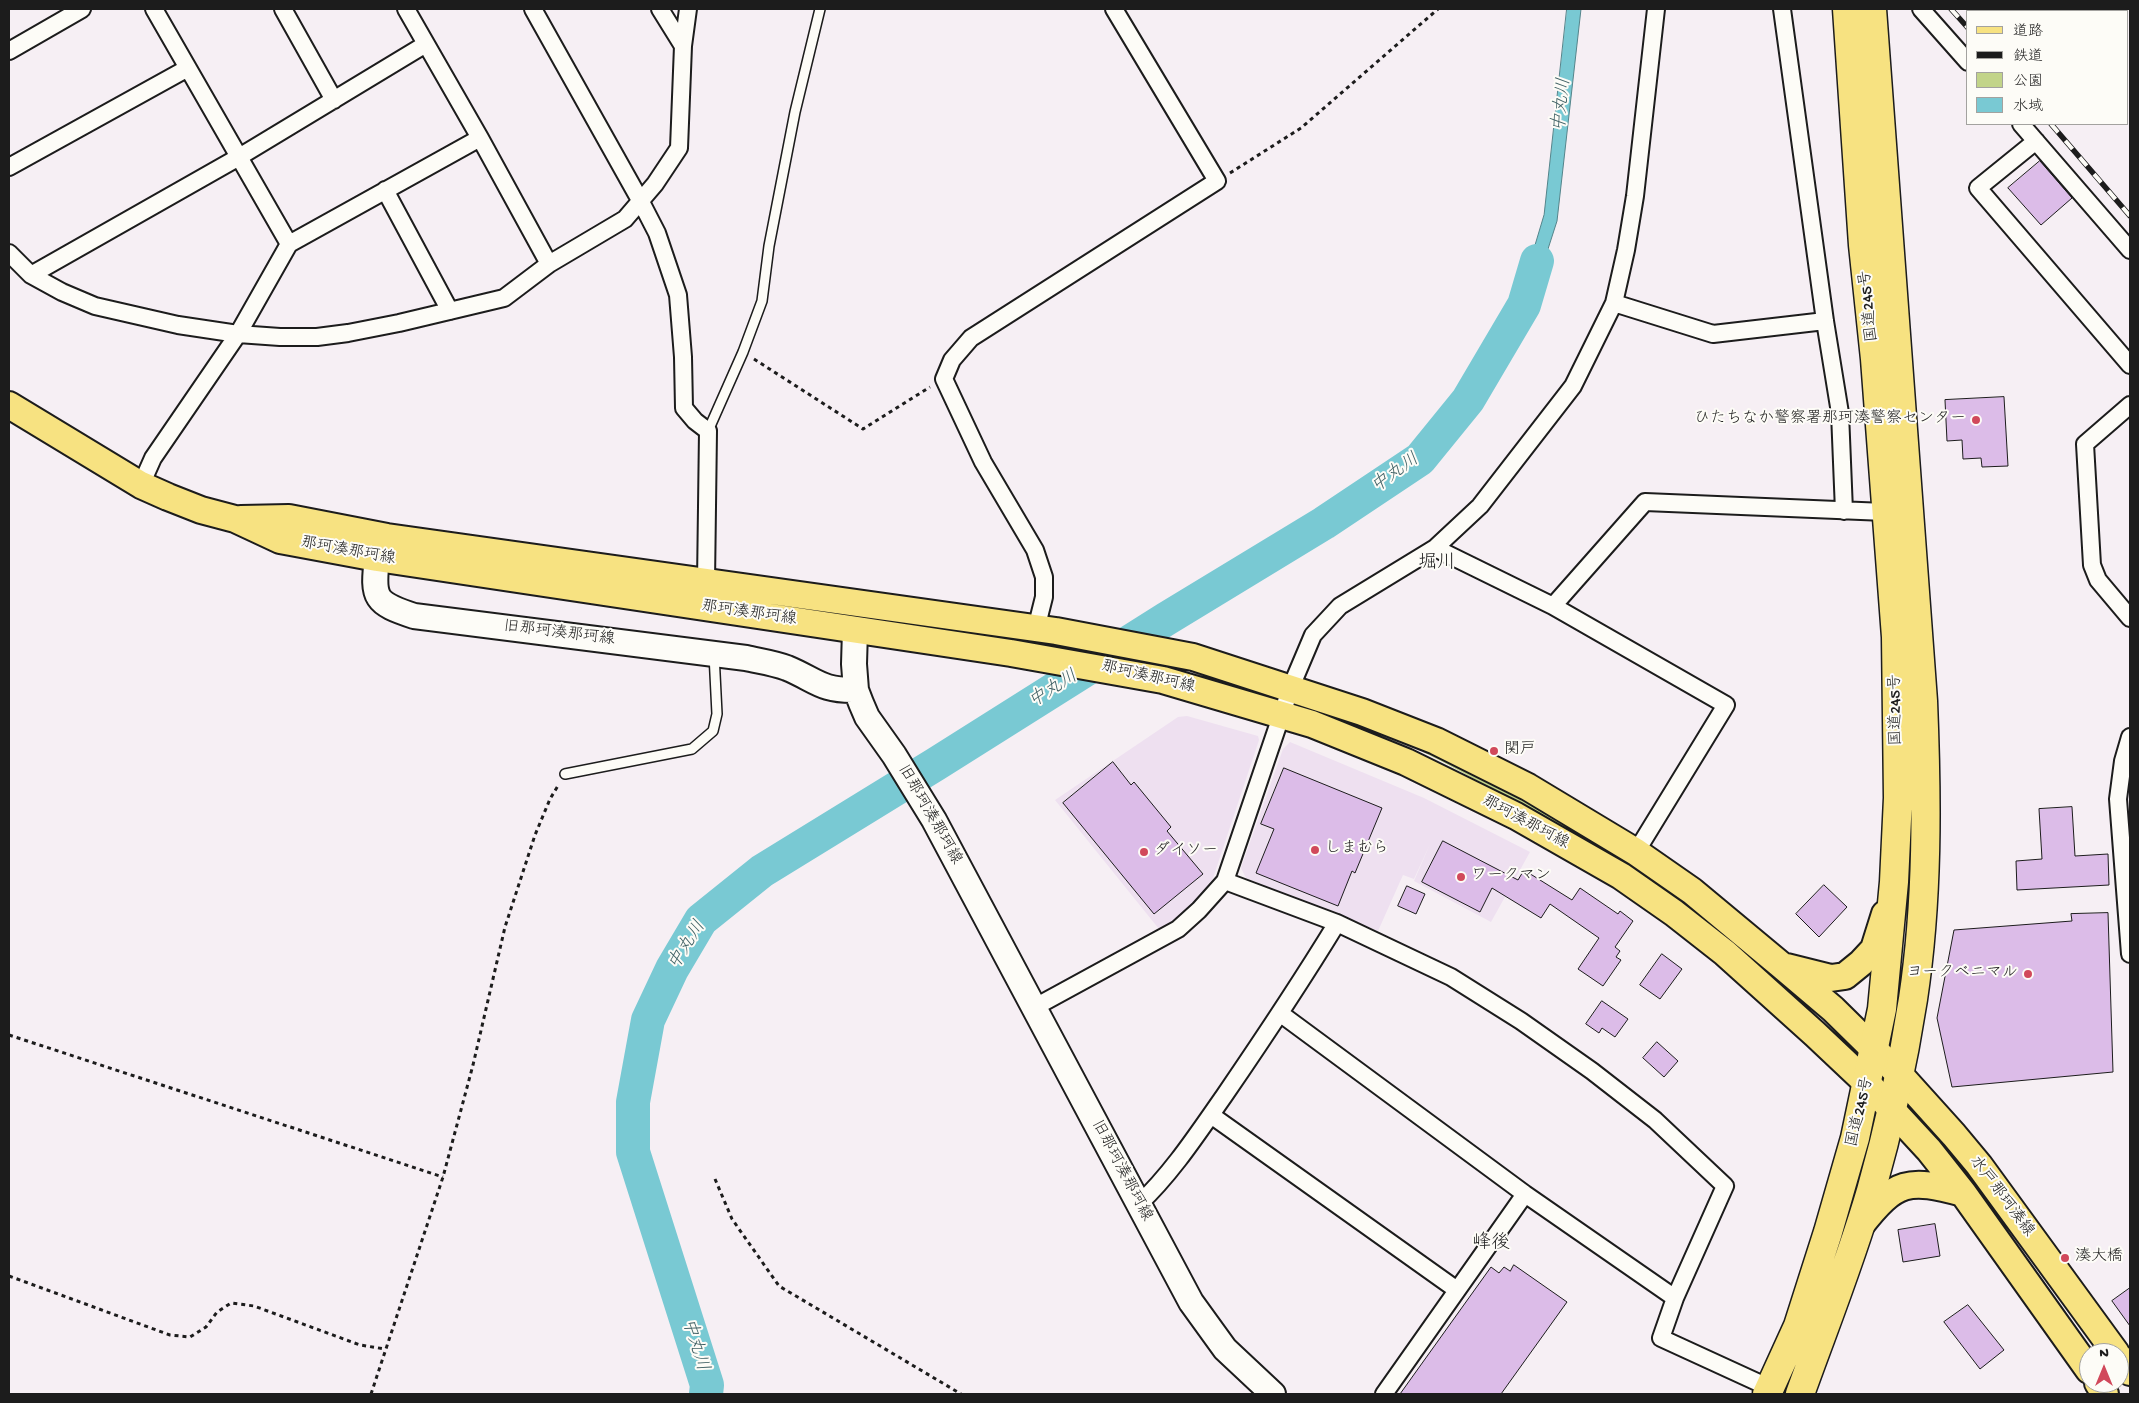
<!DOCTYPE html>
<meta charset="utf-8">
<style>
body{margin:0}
#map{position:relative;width:2139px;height:1403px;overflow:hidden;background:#f6eff4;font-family:"Gochi Hand","Klee One",sans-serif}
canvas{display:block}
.frame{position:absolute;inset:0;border:10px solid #1c1c1c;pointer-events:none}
.legend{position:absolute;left:1966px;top:10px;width:162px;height:115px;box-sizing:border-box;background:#fdfcf7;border:1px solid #a3a29f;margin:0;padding:6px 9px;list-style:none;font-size:15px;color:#1c1c1c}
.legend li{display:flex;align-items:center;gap:10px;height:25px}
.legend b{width:25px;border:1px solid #a3a29f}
.north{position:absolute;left:2079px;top:1343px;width:50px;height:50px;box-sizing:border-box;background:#fdfcf7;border:1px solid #a3a29f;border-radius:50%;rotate:0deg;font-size:14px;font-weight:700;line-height:20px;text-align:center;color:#1c1c1c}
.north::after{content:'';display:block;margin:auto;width:18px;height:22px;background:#d1495b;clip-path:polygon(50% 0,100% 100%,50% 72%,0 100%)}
</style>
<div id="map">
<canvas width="2139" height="1403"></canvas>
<div class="frame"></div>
<ul class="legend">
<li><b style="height:6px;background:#f7e281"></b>道路</li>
<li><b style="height:6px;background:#1c1c1c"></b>鉄道</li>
<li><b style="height:14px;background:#c2d489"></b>公園</li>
<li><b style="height:14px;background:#79c9d3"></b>水域</li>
</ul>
<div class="north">N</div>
</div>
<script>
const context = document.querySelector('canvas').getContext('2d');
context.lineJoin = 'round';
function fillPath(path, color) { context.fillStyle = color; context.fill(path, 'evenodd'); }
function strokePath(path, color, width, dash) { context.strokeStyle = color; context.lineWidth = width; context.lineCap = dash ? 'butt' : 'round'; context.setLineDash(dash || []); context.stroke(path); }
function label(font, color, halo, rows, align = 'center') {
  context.font = font + ' "Gochi Hand","Klee One",sans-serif'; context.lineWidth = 4; context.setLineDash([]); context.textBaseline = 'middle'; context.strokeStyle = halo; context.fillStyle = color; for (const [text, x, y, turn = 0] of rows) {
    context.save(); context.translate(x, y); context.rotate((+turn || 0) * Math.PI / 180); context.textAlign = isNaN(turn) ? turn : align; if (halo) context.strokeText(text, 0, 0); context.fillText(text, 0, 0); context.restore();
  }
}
const built = new Path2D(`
 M1187 716 1258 736 1259 740 1213 878 1205 892 1194 906 1178 919 1159 929 1055 800 1178 717Z
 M1290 742 1424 798 1530 852 1491 922 1414 881 1430 844 1414 879 1403 875 1378 931 1246 878 1241 868 1283 749Z`);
const green = new Path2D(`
 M1424 747C1483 774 1541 804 1596 838 1649 871 1697 912 1744 952L1741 956C1638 886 1535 807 1423 752Z`);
const water = new Path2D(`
 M1567 9H1581L1557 221 1529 308 1518 302 1544 215Z`);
const river = new Path2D(`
 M706 1394 707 1385 633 1152V1102L648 1020 672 969 701 920 762 871 936 764 1166 619 1324 523 1420 459 1468 400 1524 305 1537 261`);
const building = new Path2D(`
 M2040 161 2072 198 2041 225 2008 188Z
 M2004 397 2008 466 1982 467 1981 458 1963 459 1962 440 1947 441 1945 400Z
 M1113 762 1131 785 1134 782 1171 827 1167 831 1203 874 1154 914 1063 803Z
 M1284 768 1382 808 1355 873 1352 871 1338 906 1256 873 1274 829 1261 824Z
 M2072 807 2075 856 2108 854 2109 885 2017 890 2016 861 2042 859 2039 809Z
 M1443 841 1518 880 1524 870 1572 900 1580 888 1618 914 1620 911 1633 921 1615 947 1620 951 1616 957 1621 960 1603 986 1578 969 1599 938 1550 904 1541 918 1492 888 1480 912 1422 882Z
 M1824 885 1847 907 1819 937 1796 914Z
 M1407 886 1425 894 1416 914 1398 906Z
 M2108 913 2113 1072 1952 1087 1937 1018 1954 930 2072 921 2071 914Z
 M1662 954 1682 969 1660 999 1640 985Z
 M1602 1001 1628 1019 1615 1037 1602 1028 1599 1033 1586 1024Z
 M1657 1042 1678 1061 1664 1077 1643 1058Z
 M1935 1224 1940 1256 1903 1262 1898 1230Z
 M1514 1265 1567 1302 1501 1394H1400L1491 1267 1499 1273 1504 1267 1510 1271Z
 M2130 1288V1326L2112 1301Z
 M1968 1305 2004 1350 1980 1369 1944 1322Z`);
const path = new Path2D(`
 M1230 173 1301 128 1438 9
 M754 359 863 429 930 387
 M9 1035 443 1177
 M715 1179 732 1219 779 1286 961 1394
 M9 1276 170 1335 190 1337 206 1327 217 1312 231 1303 254 1306 360 1345 385 1349
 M371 1394 443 1177 473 1065 505 927 535 835 550 799 559 784`);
const lane = new Path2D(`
 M708 431 743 352 762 301 769 246 795 112 820 9
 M565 774 692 749 713 731 717 714 714 654`);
const street = new Path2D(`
 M154 9 289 244
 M283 9 334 100
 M406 9 480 138 549 264
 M533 9 640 200 657 233 678 295 683 357 684 408 695 421 708 431 706 582
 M660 9 683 46
 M1782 9 1825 321 1840 413 1844 511
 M1921 9 1968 62
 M9 51 82 9
 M2021 124 2130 250
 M2036 141 1978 188 2130 365
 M9 167 188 68
 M385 190 450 311
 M9 253 31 275 62 292 95 306 178 325 238 334 280 337H317L348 333 399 323 504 298 549 264 625 219 655 184 679 148 683 46 688 9
 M31 275 239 157 426 44
 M1614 303 1713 334 1825 321
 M2130 405 2085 444 2092 565 2098 580 2130 618
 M141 485 153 458 238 334 289 244 480 138
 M1435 548 1553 606 1726 705 1636 852
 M1553 606 1645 502 1885 512
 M1036 629 1044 597V577L1035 550 983 462 944 379 952 360 971 338 1217 181 1114 9
 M2130 737 2123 761 2118 799 2130 954
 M1225 881 1337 923 1451 977 1521 1021 1592 1071 1655 1120 1725 1186 1675 1298 1661 1338 1770 1388
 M1035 1007 1178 929 1199 910 1225 881 1291 687 1313 635 1340 606 1435 548 1480 506 1573 386 1614 303 1626 250 1635 196 1656 9
 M1281 1014 1525 1194 1675 1298
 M1211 1115 1457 1290
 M1139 1204C1172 1173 1198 1133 1224 1096 1263 1039 1301 982 1337 923
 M1384 1394 1525 1194`);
const secondary = new Path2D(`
 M377 558C372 599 375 603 414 616L746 658C759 661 774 663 787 668 816 680 821 691 856 690
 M855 630 854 664 856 690 861 703 867 717 894 755 934 820 1191 1302 1225 1349 1273 1394`);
const primary = new Path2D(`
 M9 405 141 485 168 497 201 510 235 519 280 540 377 558 1011 653 1163 680 1312 724 1406 762 1516 816 1621 876 1674 913 1725 953 1815 1034 1868 1084 1929 1150 1963 1193 2089 1370
 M241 519 289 518 387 537 1056 631 1193 657 1362 712 1436 741 1528 787 1636 852 1692 891 1781 965 1833 1009 1899 1074 1954 1135 1979 1165 2116 1353
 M1787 967 1831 978 1845 976 1861 963 1874 949 1885 914
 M1860 1226C1896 1180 1908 1178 1963 1193
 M2119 1357 2130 1372
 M2098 1383 2105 1394`);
const highway = new Path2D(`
 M1767 1394 1798 1326 1828 1232 1855 1138 1882 1009 1894 882 1898 798 1896 637 1875 359 1863 245 1847 9
 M1800 1394C1824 1327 1851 1260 1871 1191 1889 1128 1903 1063 1913 999 1928 900 1927 800 1923 701L1872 9`);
const rail = new Path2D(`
 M1951 9 1968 28
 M2051 124 2130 216`);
const markers = [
 [1976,420,5,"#d1495b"],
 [1494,751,5,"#d1495b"],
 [1315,850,5,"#d1495b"],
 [1144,852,5,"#d1495b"],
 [1461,877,5,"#d1495b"],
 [2028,974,5,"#d1495b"],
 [2065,1258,5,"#d1495b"]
];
const streetNames = [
 ["国道245号",1870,306,-96],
 ["那珂湊那珂線",348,552,10],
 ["那珂湊那珂線",749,614,8],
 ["旧那珂湊那珂線",559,634,7],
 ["那珂湊那珂線",1148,678,13],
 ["国道245号",1897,710,-91],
 ["旧那珂湊那珂線",929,815,60],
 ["那珂湊那珂線",1525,823,28],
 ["国道245号",1861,1112,-77],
 ["旧那珂湊那珂線",1121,1171,62],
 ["水戸那珂湊線",2001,1197,53]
];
const poiNames = [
 ["ひたちなか警察署那珂湊警察センター",1966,420,"right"],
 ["関戸",1504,751],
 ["しまむら",1325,850],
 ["ダイソー",1154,852],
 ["ワークマン",1471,877],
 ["ヨークベニマル",2018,974,"right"],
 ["湊大橋",2075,1258]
];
const waterNames = [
 ["中丸川",1563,105,-84],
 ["中丸川",1396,474,-36],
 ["中丸川",1054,690,-32],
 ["中丸川",688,946,-58],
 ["中丸川",694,1345,73]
];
const quarterNames = [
 ["堀川",1437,564],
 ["峰後",1491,1244]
];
fillPath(built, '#eee0f0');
fillPath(green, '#c2d489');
fillPath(water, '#79c9d3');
strokePath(water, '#54848a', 1);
strokePath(river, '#79c9d3', 34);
fillPath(building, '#dcbce8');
strokePath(building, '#1c1c1c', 1);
strokePath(lane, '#1c1c1c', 12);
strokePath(street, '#1c1c1c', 20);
strokePath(secondary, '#1c1c1c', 28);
strokePath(primary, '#1c1c1c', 30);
strokePath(highway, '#1c1c1c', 31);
strokePath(path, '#1c1c1c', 3, [4, 4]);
strokePath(lane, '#fdfcf7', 9);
strokePath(street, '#fdfcf7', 16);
strokePath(secondary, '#fdfcf7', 24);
strokePath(primary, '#f7e281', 26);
strokePath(highway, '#f7e281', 28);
strokePath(rail, '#1c1c1c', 5.5);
strokePath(rail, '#fdfcf7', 4, [11]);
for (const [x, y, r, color] of markers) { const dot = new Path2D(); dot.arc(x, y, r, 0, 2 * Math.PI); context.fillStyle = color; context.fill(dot); strokePath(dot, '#fdfcf7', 2); }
label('16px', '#1c1c1c', '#fdfcf7', streetNames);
label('16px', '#1c1c1c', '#fdfcf7', poiNames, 'left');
label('italic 18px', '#416165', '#fdfcf7', waterNames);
label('19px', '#1c1c1c', '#fdfcf7', quarterNames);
</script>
